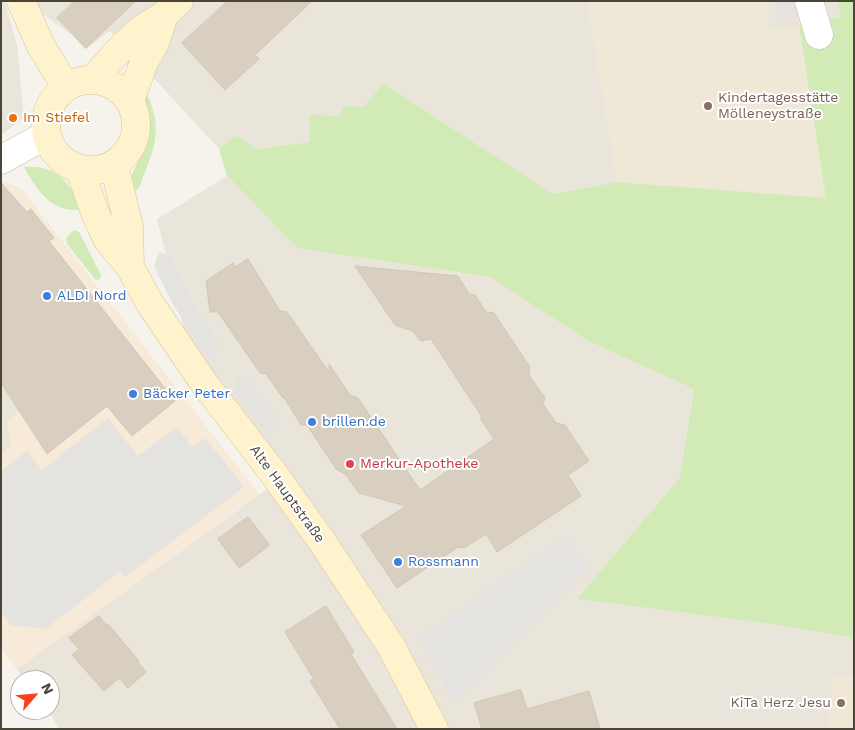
<!DOCTYPE html>
<meta charset="utf-8">
<style>
body{margin:0}
#map{position:relative;width:855px;height:730px;overflow:hidden;background:#f6f3ec;font-family:"Work Sans",sans-serif}
canvas{display:block}
.frame{position:absolute;inset:0;border:2px solid #4b4439;pointer-events:none}
.north{position:absolute;left:10px;top:670px;width:50px;height:50px;box-sizing:border-box;background:#fff;border:1px solid #b7b4b0;border-radius:50%;rotate:63deg;font-size:14px;font-weight:700;line-height:20px;text-align:center;color:#4b4439}
.north::after{content:'';display:block;margin:auto;width:18px;height:22px;background:#fc3f1d;clip-path:polygon(50% 0,100% 100%,50% 72%,0 100%)}
</style>
<div id="map">
<canvas width="855" height="730"></canvas>
<div class="frame"></div>
<div class="north">N</div>
</div>
<script>
const context = document.querySelector('canvas').getContext('2d');
context.lineJoin = 'round';
function fillPath(path, color) { context.fillStyle = color; context.fill(path, 'evenodd'); }
function strokePath(path, color, width, dash) { context.strokeStyle = color; context.lineWidth = width; context.lineCap = dash ? 'butt' : 'round'; context.setLineDash(dash || []); context.stroke(path); }
function label(font, color, halo, rows, align = 'center') {
  context.font = font + ' "Work Sans",sans-serif'; context.lineWidth = 4; context.setLineDash([]); context.textBaseline = 'middle'; context.strokeStyle = halo; context.fillStyle = color; for (const [text, x, y, turn = 0] of rows) {
    context.save(); context.translate(x, y); context.rotate((+turn || 0) * Math.PI / 180); context.textAlign = isNaN(turn) ? turn : align; if (halo) context.strokeText(text, 0, 0); context.fillText(text, 0, 0); context.restore();
  }
}
const residential = new Path2D(`
 M1 1H5L17 45 24 118 1 135Z
 M24 1H838L840 17 799 25 826 198 617 182 553 194 383 83 364 107 344 106 340 116 310 142 257 149 235 135 219 149 110 31 85 50 72 35Z
 M227 176 297 248 490 277 588 341 694 389 680 477 577 599 779 625 854 638V729H60L47 710H50V680H25L17 669 281 479 191 359 157 219Z
 M1 383 20 411 11 447 1 454Z`);
const commercial = new Path2D(`
 M5 182 21 188 259 494 17 669 1 648V454L11 447 7 420 20 411 1 184Z`);
const education = new Path2D(`
 M587 1H766L770 30 799 25 826 198 617 182Z
 M833 675 854 676V729H826Z`);
const green = new Path2D(`
 M838 1H854V638L779 625 577 599 680 477 694 389 588 341 490 277 297 248 227 176 219 149 235 135 257 149 310 142V115L340 116 344 106 364 107 383 83 553 194 617 182 826 198 799 25 840 17Z
 M146 92C165 132 153 150 139 188L134 192 129 182C135 165 147 148 148 131 148 119 141 102 146 92Z
 M24 167C58 165 68 182 83 209 52 215 37 190 24 167Z
 M74 230 79 232 101 275 99 280 95 279 67 244 66 238Z`);
const parking = new Path2D(`
 M776 1H798L800 17 778 20Z
 M159 252 169 255 189 297 218 343 214 364 193 336 174 306 161 281 154 266Z
 M236 377H245L275 416 271 440 234 391Z
 M108 418 138 456 177 427 192 447 205 438 244 487 125 577 120 571 46 629 11 625 1 612V471L27 451 42 470Z
 M564 537 590 567 455 704 417 636 445 620Z`);
const building = new Path2D(`
 M75 1H136L86 48 57 18Z
 M228 1H312L255 55 259 59 225 90 182 43Z
 M1 183 27 212 31 209 54 238 49 241 175 401 132 436 107 406 47 454 1 383Z
 M248 259 280 311 287 312 329 372V364L350 395 358 398 420 490 494 439 480 418 482 417 431 339 421 341 412 331 395 325 355 266 458 276 469 294 475 295 486 312 494 313 530 367 529 375 545 398 543 404 556 423 565 425 589 461 568 475 581 496 497 552 486 534 464 548 458 547 397 588 361 535 406 506 359 493 346 475 336 469 307 425H301L285 399 283 398 266 374 260 373 218 312H210L206 281 233 263 235 267Z
 M248 517 270 545 239 568 218 539Z
 M326 606 354 652 351 654 397 729H340L310 681 313 678 285 632Z
 M99 616 106 625 108 624 139 661 138 662 146 672 128 688 119 678 104 691 72 655 79 649 69 638Z
 M521 690 527 709 589 691 600 729H482L474 703Z`);
const street = new Path2D(`
 M809 1 819 35
 M1 160 46 135`);
const secondary = new Path2D(`
 M21 1 41 46 66 87
 M93 79 123 46 140 30 164 15 179 1
 M46 125a45 45 0 1 1 90 0a45 45 0 1 1-90 0Z
 M130 101 144 62 155 43 164 15
 M114 165 129 227 130 267
 M80 170 95 213 107 239 130 267 149 302 206 386 271 470 321 540 391 646 434 729`);
const markers = [
 [708,106,5,"#8d6e63"],
 [13,118,5,"#e8710a"],
 [47,296,5,"#3f7fe0"],
 [133,394,5,"#3f7fe0"],
 [312,422,5,"#3f7fe0"],
 [350,464,5,"#e0444e"],
 [398,562,5,"#3f7fe0"],
 [841,703,5,"#8d6e63"]
];
const educationNames = [
 ["Kindertagesstätte",718,98],
 ["Mölleneystraße",718,114],
 ["KiTa Herz Jesu",831,703,"right"]
];
const foodNames = [
 ["Im Stiefel",23,118]
];
const shopNames = [
 ["ALDI Nord",57,296],
 ["Bäcker Peter",143,394],
 ["brillen.de",322,422],
 ["Rossmann",408,562]
];
const healthNames = [
 ["Merkur-Apotheke",360,464]
];
const streetNames = [
 ["Alte Hauptstraße",287,494,54]
];
fillPath(residential, '#eae5da');
fillPath(commercial, '#f7ead8');
fillPath(education, '#efe8d6');
fillPath(green, '#d2eab5');
fillPath(parking, '#e5e3e0');
fillPath(building, '#d8cfc1');
strokePath(building, '#d3c7b4', 1);
strokePath(street, '#c2bbae', 29);
strokePath(secondary, '#d6c79b', 29);
strokePath(street, '#fff', 28);
strokePath(secondary, '#fff3cd', 28);
for (const [x, y, r, color] of markers) { const dot = new Path2D(); dot.arc(x, y, r, 0, 2 * Math.PI); context.fillStyle = color; context.fill(dot); strokePath(dot, '#fff', 2); }
label('14px', '#785e54', '#fff', educationNames, 'left');
label('14px', '#c56008', '#fff', foodNames, 'left');
label('14px', '#366cbe', '#fff', shopNames, 'left');
label('14px', '#be3a42', '#fff', healthNames, 'left');
label('14px', '#4b4439', '#fff', streetNames);
</script>
